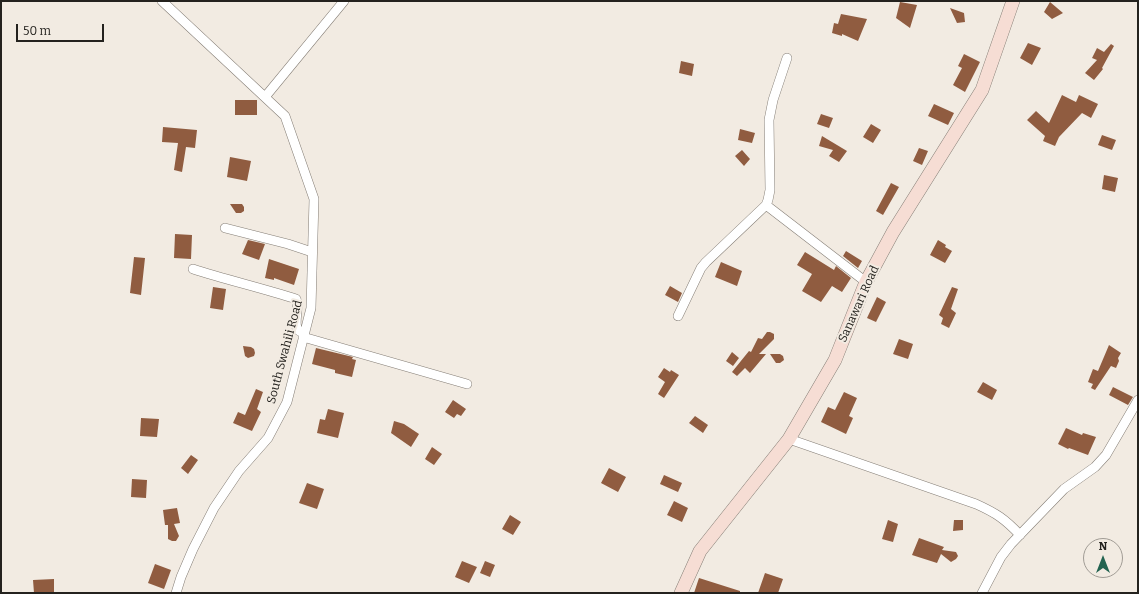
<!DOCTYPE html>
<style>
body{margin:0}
#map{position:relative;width:1139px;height:594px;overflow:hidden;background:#f2ebe2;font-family:Bitter,serif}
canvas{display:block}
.frame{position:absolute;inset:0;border:2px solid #24221e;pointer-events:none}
.north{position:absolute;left:1083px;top:538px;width:40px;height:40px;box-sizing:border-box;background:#f2ebe2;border:1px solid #a09b94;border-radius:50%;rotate:0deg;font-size:11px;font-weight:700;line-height:16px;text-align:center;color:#24221e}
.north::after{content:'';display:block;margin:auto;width:14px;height:18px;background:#236350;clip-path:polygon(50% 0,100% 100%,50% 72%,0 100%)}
.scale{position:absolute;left:16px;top:24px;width:88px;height:18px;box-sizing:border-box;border:2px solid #24221e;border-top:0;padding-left:5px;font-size:12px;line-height:14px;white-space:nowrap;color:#24221e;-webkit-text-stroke:3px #f2ebe2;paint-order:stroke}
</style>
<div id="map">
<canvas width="1139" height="594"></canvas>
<div class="frame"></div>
<div class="north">N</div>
<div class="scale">50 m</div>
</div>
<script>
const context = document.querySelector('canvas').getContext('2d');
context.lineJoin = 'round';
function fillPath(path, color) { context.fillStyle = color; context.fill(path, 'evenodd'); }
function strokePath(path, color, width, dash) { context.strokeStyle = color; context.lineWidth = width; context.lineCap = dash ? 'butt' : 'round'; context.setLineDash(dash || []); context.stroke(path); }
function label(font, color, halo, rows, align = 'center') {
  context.font = font + ' Bitter,serif'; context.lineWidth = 4; context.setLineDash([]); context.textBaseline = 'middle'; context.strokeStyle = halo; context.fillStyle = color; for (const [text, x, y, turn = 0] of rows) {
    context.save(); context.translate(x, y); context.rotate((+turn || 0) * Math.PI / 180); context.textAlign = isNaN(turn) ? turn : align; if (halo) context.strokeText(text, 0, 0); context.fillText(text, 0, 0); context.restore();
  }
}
const building = new Path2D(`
 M900 2 917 5 910 28 896 18Z
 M1050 2 1063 13 1052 19 1044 12Z
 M950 8 964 13 965 22 957 23Z
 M841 14 867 19 858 41 842 34V36L832 33 834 23 838 24Z
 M1028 43 1041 48 1032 65 1020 58Z
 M1111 44 1114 46 1102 68 1103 69 1094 80 1085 73 1097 60 1092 58 1097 48 1104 52Z
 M964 54 980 62 965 92 953 85 962 68 958 66Z
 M681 61 694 64 692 76 679 73Z
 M1062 95 1076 102 1079 95 1098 104 1091 118 1082 113 1059 137 1055 146 1043 141 1045 136 1027 120 1036 111 1049 123Z
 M235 100H257V115H235Z
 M934 104 954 113 948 125 928 116Z
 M821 114 833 118 829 128 817 124Z
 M871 124 881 130 873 143 863 137Z
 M163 127 197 130 195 148 186 147 182 172 174 170 178 143 162 142Z
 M740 129 755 133 752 143 738 140Z
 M1102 135 1116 140 1112 150 1098 145Z
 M822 136 847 151 839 162 829 156 833 150 819 146Z
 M919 148 928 151 922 165 913 161Z
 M742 150 750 159 744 166 735 156Z
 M230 157 251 161 247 181 227 177Z
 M1104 175 1118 178 1115 192 1102 189Z
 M891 183 899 187 883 215 876 211Z
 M230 204H242L244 207V211L241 213H236Z
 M175 234 192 235 191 259 174 258Z
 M248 240 265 244 259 260 242 254Z
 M938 240 946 245 945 247 952 251 945 263 930 255Z
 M846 251 862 261 858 268 843 256Z
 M805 252 834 270 836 266 851 278 842 292 832 286 821 302 802 291 812 274 797 265Z
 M134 257 145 258 141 295 130 293Z
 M269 259 299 269 294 285 274 278V280L265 278Z
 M721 262 742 271 737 286 715 277Z
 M670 286 682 293 678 302 665 295Z
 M213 287 226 289 223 310 210 308Z
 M952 287 958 289 951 309 956 313 949 328 941 324 943 318 939 315Z
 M877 297 886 302 876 322 867 318Z
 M767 332H770L774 334V339L759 354H766L750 373 745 368 737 376 732 372 749 351 751 352 758 338 762 339Z
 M899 339 913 344 908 359 893 354Z
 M1109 345 1121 353 1118 358 1119 361 1116 368 1111 366 1095 390 1091 388 1093 384 1088 382 1093 369 1098 371Z
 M243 346 251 347 254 349 255 353 254 356 248 358 245 356Z
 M316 348 353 357 352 359 356 360 352 377 335 373V370L312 364Z
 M732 352 739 358 733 366 726 361Z
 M770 354H780L783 356 784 360 780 363H776Z
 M664 368 670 372 671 370 679 375 664 398 658 394 665 382 658 377Z
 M983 382 997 390 992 400 977 392Z
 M1113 387 1133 397 1128 405 1109 395Z
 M256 389 263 392 257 409 261 412 252 431 233 423 238 412 245 415Z
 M844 392 857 398 849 416 853 418 846 434 821 422 828 407 835 410Z
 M453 400 466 409 461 416 457 414 454 418 445 412Z
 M328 409 344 413 338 438 317 433 320 419 325 420Z
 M695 416 708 425 703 433 689 423Z
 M141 418 159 419 157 437 140 436Z
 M394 421 404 424 419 434 411 447 391 433Z
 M1066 428 1082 435 1083 433 1096 437 1088 455 1069 448 1068 449 1058 444Z
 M432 447 442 454 434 465 425 459Z
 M191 455 198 460 188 474 181 468Z
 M609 468 626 477 618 492 601 483Z
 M664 475 682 483 678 492 660 484Z
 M132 479 147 480 146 498 131 497Z
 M307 483 324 489 317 509 299 503Z
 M674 501 688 508 682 522 667 515Z
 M177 508 180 523 174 524 179 536 176 541H172L168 539V525H165L163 510Z
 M510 515 521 522 513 535 502 529Z
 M888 520 898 524 893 542 882 539Z
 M954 520H963V530L953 531Z
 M919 538 944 547 942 550 956 552 958 556 956 559 951 562 941 554 937 563 912 555Z
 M462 561 477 567 469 583 455 577Z
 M485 561 495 565 490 577 480 573Z
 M155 564 171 570 164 589 148 583Z
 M765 573 783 579 778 593H758Z
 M699 578 740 591V593H694Z
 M54 579V592L34 593 33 580Z`);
const street = new Path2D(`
 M162 1 285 116 314 199 311 308 287 402 268 438 239 471 214 508 193 549 181 577 176 593
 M265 97 344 1
 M766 205 866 282
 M225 228 288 244 312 252
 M193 269C227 280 262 288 296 299 300 307 293 324 298 330 299 331 303 333 304 333
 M678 316 701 268 706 262 766 205 768 200 770 190 769 120 773 100 787 58
 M303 337 467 384
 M789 439 976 504C996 513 1005 519 1020 535
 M982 593 1001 557 1011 544 1064 489 1095 467 1106 455 1138 400`);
const secondary = new Path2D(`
 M681 593 700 551 789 439 835 360 866 282 893 232 982 90 1013 1`);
const streetNames = [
 ["Sanawari Road",859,304,-66],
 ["South Swahili Road",285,352,-75]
];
fillPath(building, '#905c40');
strokePath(street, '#857e76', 10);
strokePath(secondary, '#857e76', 14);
strokePath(street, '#fff', 9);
strokePath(secondary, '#f6ddd4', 13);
label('12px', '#24221e', '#f2ebe2', streetNames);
</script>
